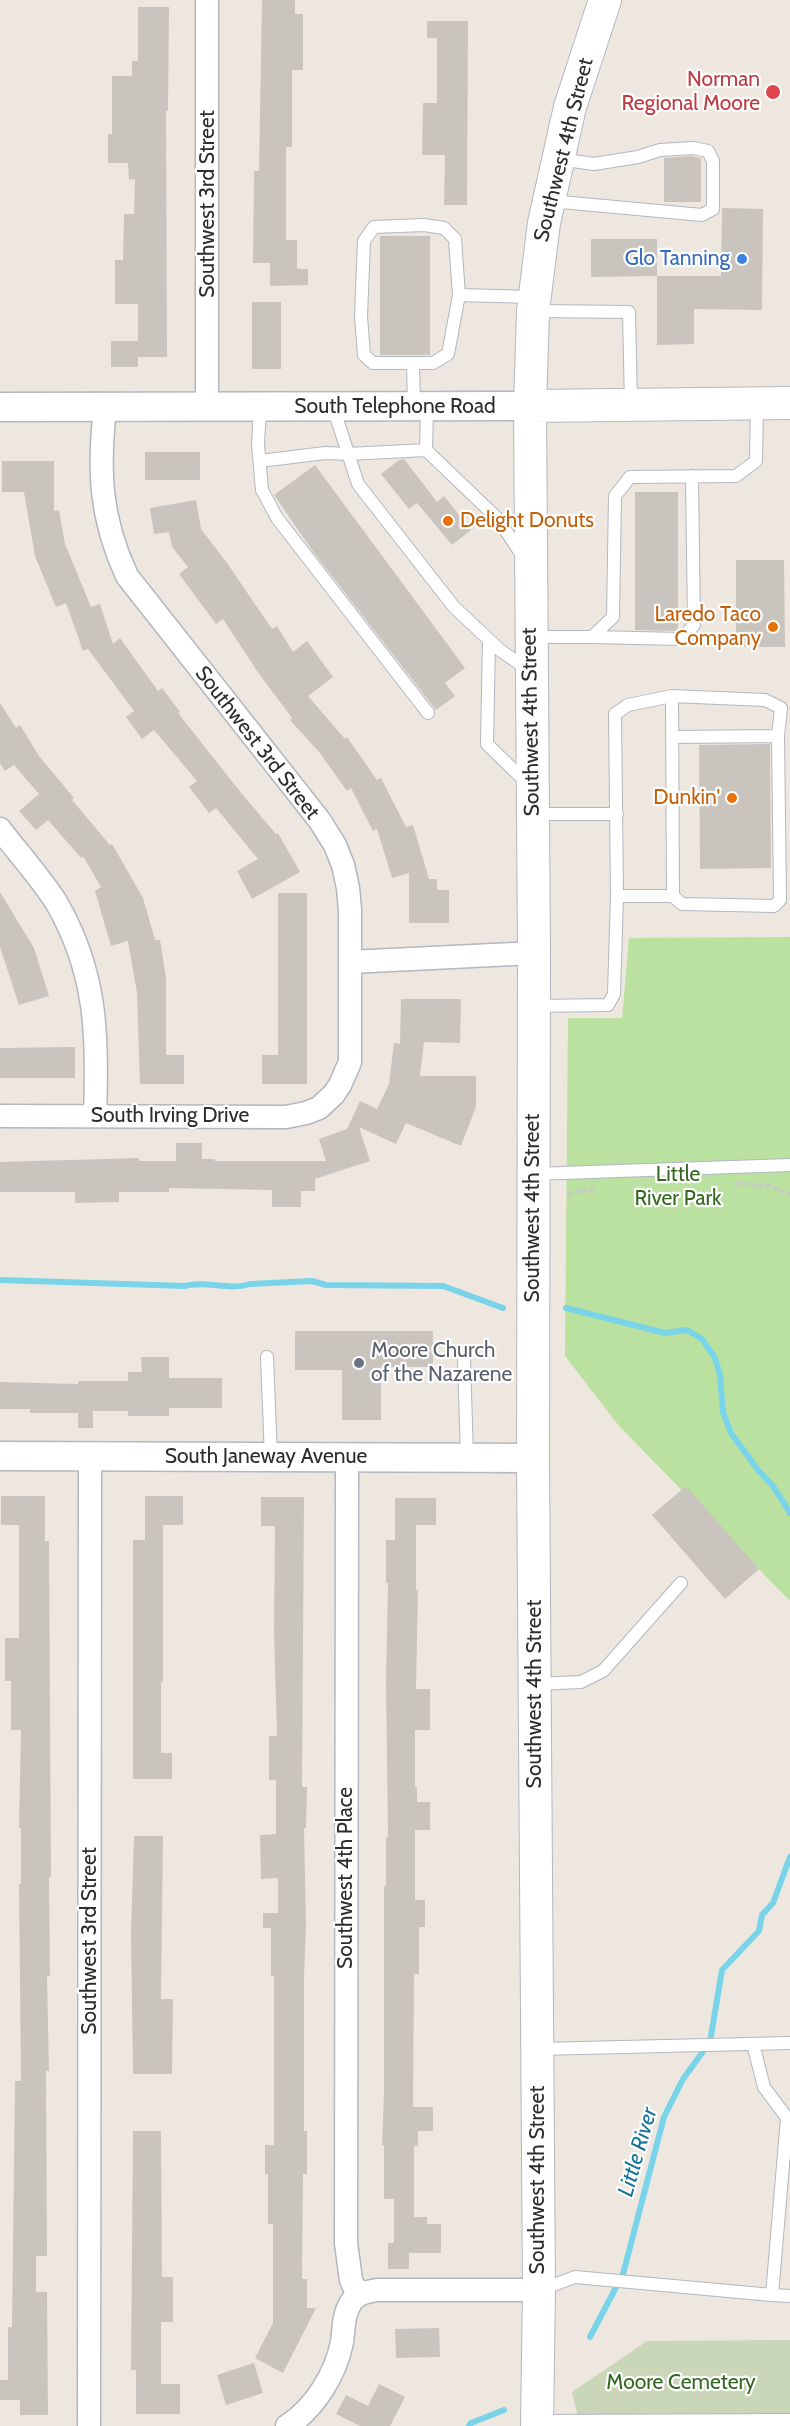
<!DOCTYPE html>
<style>
body{margin:0}
canvas{display:block;background:#ede7e0}
</style>
<canvas width="790" height="2426"></canvas>
<script>
const context = document.querySelector('canvas').getContext('2d');
context.lineJoin = 'round';
function fillPath(path, color) { context.fillStyle = color; context.fill(path, 'evenodd'); }
function strokePath(path, color, width, dash) { context.strokeStyle = color; context.lineWidth = width; context.lineCap = dash ? 'butt' : 'round'; context.setLineDash(dash || []); context.stroke(path); }
function label(font, color, halo, rows, align = 'center') {
  context.font = font + ' Cabin,sans-serif'; context.lineWidth = 4.5; context.setLineDash([]); context.textBaseline = 'middle'; context.strokeStyle = halo; context.fillStyle = color; for (const [text, x, y, turn = 0] of rows) {
    context.save(); context.translate(x, y); context.rotate((+turn || 0) * Math.PI / 180); context.textAlign = isNaN(turn) ? turn : align; if (halo) context.strokeText(text, 0, 0); context.fillText(text, 0, 0); context.restore();
  }
}
const green = new Path2D(`
 M790 937V1601L619 1426 565 1356 568 1018H622L629 938Z`);
const cemetery = new Path2D(`
 M790 2340V2426H580L572 2392 647 2341Z`);
const stream = new Path2D(`
 M0 1280 185 1286C206 1280 229 1291 250 1284L312 1281 326 1285 443 1286 503 1308
 M566 1308 665 1333 687 1330 702 1339 715 1358 720 1375 723 1412 731 1433 758 1470 773 1486 790 1513
 M590 2337 623 2274 664 2117 683 2079 710 2042 722 1970 759 1931 762 1915 773 1903 790 1857
 M469 2426 471 2423 504 2410`);
const building = new Path2D(`
 M262 0H295V14H303V70H292V147H286V240H297V269H308V285L270 286V263H253L254 171H259Z
 M138 7H169L168 111H166L167 357H138V367H111V341H138V304H115V260H123L124 214H134L135 179 129 180 128 163H108V134H112V76H132V61H138Z
 M427 21H468L467 205H444L445 155H422L423 103H437V38H427Z
 M692 156 701 158V202H664V158Z
 M722 208 763 209 762 310 694 309V344L657 345V276H721Z
 M380 236H430V355H380Z
 M591 239H657V276L591 277Z
 M252 302H281V369H252Z
 M145 452H200V480H145Z
 M404 459 437 502 444 496 471 530 452 545 417 503 409 509 381 474 399 460Z
 M2 461H54V511L59 510 65 544 91 607 100 604 113 644 120 638 158 691 162 688 180 712 178 713 242 794 276 834 278 833 300 872 252 899 237 871 258 859 216 808 209 813 189 787 197 781 154 730 142 739 126 717 134 711 88 649 83 651 66 603 56 607 35 556 24 492H2Z
 M315 465 465 668 445 683 455 696 436 710 314 553 274 495Z
 M635 492H678V631L635 630Z
 M196 500 201 529 227 563 272 629 277 626 293 652 307 641 333 677 308 696 345 739 347 737 377 780 381 778 406 827 413 825 429 879H437V890H449V923H409V873L392 878 377 829 373 831 351 788 347 791 319 752 290 720 292 718 257 671 223 619 216 624 179 574 188 567 172 547 169 532 154 534 150 508Z
 M736 560H784L785 647H736Z
 M0 703 16 728 20 725 39 756 74 798 72 800 110 845 112 844 143 898 155 940H160L166 978V1055H184V1084H140L137 993 128 941 111 946 95 891 101 887 83 856 81 858 48 820 36 830 19 811 39 794 14 765 5 771 0 763Z
 M770 744 771 868 700 869 699 745Z
 M0 892 34 948 49 996 19 1005 0 947Z
 M278 893H307V1084H262V1055H278Z
 M401 999H461L460 1043 424 1042 420 1076H476V1107L461 1146 406 1123 396 1144 359 1127 370 1161 315 1179V1191H301V1207H272V1190L169 1188V1192H119V1202L75 1203V1192H0V1162L139 1158V1161H176V1143H202V1159H215V1161H326L319 1139 347 1129 360 1101 377 1109 389 1084 394 1043 400 1044Z
 M75 1047V1078H0V1048Z
 M295 1331H433V1367H381V1420H342V1370H295Z
 M141 1357H169V1378H222V1408H169V1416H128V1411H93V1428H78V1413H30V1409H0V1382L78 1384V1381H128V1372H142Z
 M686 1486 759 1569 725 1599 652 1515Z
 M1 1496H45V1541H49L51 1877H49L50 1976H47L49 2071H46L47 2256H36V2292H47L48 2415H20V2400H0V2380H8V2327H12L15 2081H21L19 1884H21V1828H19L21 1730H11V1681H5V1638H19V1525H1Z
 M145 1496H183V1525H163V1682H161V1753H172V1779H133V1540H145Z
 M261 1497H304L302 1787H307L306 1828H304L306 1928 304 1976V2131H307V2174H303L302 2279H307V2308H316L283 2373 255 2358 273 2323V2224H268V2174H265V2145H274V1976H271V1928H263V1913H278V1878L261 1879 260 1835 276 1834V1780H269V1736H277L274 1632 275 1526H261Z
 M395 1498H436V1525H416V1590H418L416 1689H430V1730H415V1787H417V1802H430V1830H415V1900H425V1927H419V1974H414L413 2107H433V2131H418V2146H414V2217H427V2224H441V2253H409V2269H388V2243H394V2199H384V2145H382L384 2093V1886H386V1837H388L386 1682 388 1583H386V1540H395Z
 M134 1836H163L161 1999H173L172 2074H133L131 1934Z
 M133 2131H161L162 2277H173V2322H161V2384H180V2414H136V2370H131Z
 M439 2328 440 2357 396 2358 395 2329Z
 M254 2363 263 2393 226 2405 217 2375Z
 M379 2384 405 2397 390 2426H360L336 2414 346 2395 368 2406Z`);
const path = new Path2D(`
 M736 1184 766 1185 790 1194
 M568 1195 576 1192 596 1189`);
const service = new Path2D(`
 M550 201 702 215 713 209V161L708 151 693 148 660 150 638 157 594 164 559 159
 M459 295 448 354 433 363H373L364 355 361 316 364 241 374 227 424 225 444 228 455 239 459 295 534 297
 M534 311 629 312 631 404
 M413 363 414 407
 M333 407 358 484 454 607 501 651 529 670
 M260 408 258 444 262 490 277 518 428 713
 M426 450 427 407
 M260 461 325 453 348 454 426 450 498 519 524 558
 M532 637H592L613 617 615 496 630 477 736 476 756 461 757 404
 M592 637 682 639 694 625 692 476
 M489 640 487 744 528 784
 M672 737 778 736 780 900 774 906 682 904 673 896
 M533 814H617
 M617 896H673L672 696
 M534 1006 608 1005 614 994 617 896 615 714 628 705 672 696 765 700 781 708 778 736
 M533 1174 790 1165
 M267 1357 271 1457
 M464 1358 467 1458
 M536 1684 581 1682 603 1671 681 1583
 M539 2049 790 2043
 M540 2290 575 2277 772 2295 787 2118 764 2087 753 2044
 M772 2295 790 2296
 M537 2421 790 2420`);
const minor = new Path2D(`
 M207 407V0
 M0 829C18 853 40 877 56 902 97 972 98 1036 95 1115
 M350 962 534 953
 M0 1116 286 1117 306 1113 319 1108 334 1094 340 1085 350 1062V910L348 888 343 865 335 845 320 821 127 576C100 518 98 471 105 408
 M347 1458 346 2243 351 2280 358 2296
 M89 2426 90 1457
 M287 2426C314 2409 336 2374 342 2342 344 2329 343 2313 352 2301 358 2293 367 2292 377 2290H539`);
const tertiary = new Path2D(`
 M0 407 530 406
 M0 1456 533 1458`);
const secondary = new Path2D(`
 M530 406 790 403
 M537 2426 539 2290 533 1458 534 953 530 406 533 311 544 223 570 107 605 0`);
const markers = [
 [773,92,8,"#e0444e"],
 [742,259,6,"#3f7fe0"],
 [448,521,6,"#e8710a"],
 [773,627,6,"#e8710a"],
 [732,798,6,"#e8710a"],
 [359,1363,6,"#6b7280"]
];
const healthNames = [
 ["Norman",760,80],
 ["Regional Moore",760,104]
];
const streetNames = [
 ["Southwest 4th Street",564,150,-76],
 ["Southwest 3rd Street",208,204,-90],
 ["South Telephone Road",395,407],
 ["Southwest 4th Street",531,722,-91],
 ["Southwest 3rd Street",257,743,52],
 ["South Irving Drive",170,1116],
 ["Southwest 4th Street",533,1208,-90],
 ["South Janeway Avenue",266,1457],
 ["Southwest 4th Street",535,1694,-90],
 ["Southwest 4th Place",346,1878,-90],
 ["Southwest 3rd Street",90,1941,-90],
 ["Southwest 4th Street",538,2180,-90]
];
const shopNames = [
 ["Glo Tanning",730,259]
];
const foodNames = [
 ["Delight Donuts",460,521,"left"],
 ["Laredo Taco",761,615],
 ["Company",761,639],
 ["Dunkin'",720,798]
];
const parkNames = [
 ["Little",678,1175],
 ["River Park",678,1199],
 ["Moore Cemetery",681,2383]
];
const worshipNames = [
 ["Moore Church",371,1351],
 ["of the Nazarene",371,1375]
];
const waterNames = [
 ["Little River",638,2152,-74]
];
fillPath(green, '#bbe1a0');
fillPath(cemetery, '#c9d6b8');
strokePath(stream, '#79d4e9', 6);
fillPath(building, '#c9c5be');
strokePath(service, '#b3b7bf', 14);
strokePath(minor, '#b3b7bf', 25);
strokePath(tertiary, '#b3b7bf', 31);
strokePath(secondary, '#b3b7bf', 34);
strokePath(path, '#c8c8c8', 4, [4.5, 3]);
strokePath(service, '#fff', 12);
strokePath(minor, '#fff', 22);
strokePath(tertiary, '#fff', 28);
strokePath(secondary, '#fff', 32);
for (const [x, y, r, color] of markers) { const dot = new Path2D(); dot.arc(x, y, r, 0, 2 * Math.PI); context.fillStyle = color; context.fill(dot); strokePath(dot, '#fff', 2); }
label('21px', '#be3a42', '#fff', healthNames, 'right');
label('21px', '#2d2d2d', '#fff', streetNames);
label('21px', '#366cbe', '#fff', shopNames, 'right');
label('21px', '#c56008', '#fff', foodNames, 'right');
label('21px', '#33681f', '#fff', parkNames);
label('21px', '#5b616d', '#fff', worshipNames, 'left');
label('italic 22px', '#157599', '#fff', waterNames);
</script>
